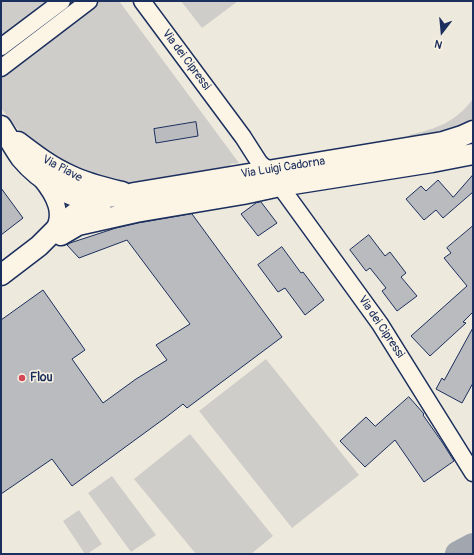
<!DOCTYPE html>
<style>
body{margin:0}
#map{position:relative;width:474px;height:555px;overflow:hidden;background:#eee9dd;font-family:Pangolin,sans-serif}
canvas{display:block}
.frame{position:absolute;inset:0;border:2px solid #1b2f5e;pointer-events:none}
.north{position:absolute;left:422px;top:12px;width:40px;height:40px;-webkit-text-stroke:3px #fcf5e5;paint-order:stroke;rotate:196deg;font-size:11px;font-weight:700;line-height:16px;text-align:center;color:#1b2f5e}
.north::after{content:'';display:block;margin:auto;width:14px;height:18px;background:#1b2f5e;clip-path:polygon(50% 0,100% 100%,50% 72%,0 100%)}
</style>
<div id="map">
<canvas width="474" height="555"></canvas>
<div class="frame"></div>
<div class="north">N</div>
</div>
<script>
const context = document.querySelector('canvas').getContext('2d');
context.lineJoin = 'round';
function fillPath(path, color) { context.fillStyle = color; context.fill(path, 'evenodd'); }
function strokePath(path, color, width, dash) { context.strokeStyle = color; context.lineWidth = width; context.lineCap = dash ? 'butt' : 'round'; context.setLineDash(dash || []); context.stroke(path); }
function label(font, color, halo, rows, align = 'center') {
  context.font = font + ' Pangolin,sans-serif'; context.lineWidth = 3; context.setLineDash([]); context.textBaseline = 'middle'; context.strokeStyle = halo; context.fillStyle = color; for (const [text, x, y, turn = 0] of rows) {
    context.save(); context.translate(x, y); context.rotate((+turn || 0) * Math.PI / 180); context.textAlign = isNaN(turn) ? turn : align; if (halo) context.strokeText(text, 0, 0); context.fillText(text, 0, 0); context.restore();
  }
}
const green = new Path2D(`
 M1 1H53L1 41Z
 M99 1H119L239 163 230 164 231 169 133 185 116 184 79 173 21 133 11 121 1 108V74Z
 M181 1H238L202 28Z
 M473 99V118L467 123 450 132 409 138V135C438 128 454 123 473 99Z
 M266 359 359 475 292 528 199 411Z
 M190 434 273 536 251 554H196L134 479Z
 M112 476 156 535 131 552 88 493Z
 M79 510 102 544 87 554H85L63 521Z`);
const river = new Path2D(`
 M458 554 473 546`);
const building = new Path2D(`
 M196 122 198 136 156 143 154 129Z
 M473 175V192L443 218 436 210 424 220 406 199 421 186 426 191 438 180 453 197Z
 M1 188 23 218 1 235Z
 M261 202 277 223 258 236 241 214 256 203Z
 M192 214 282 337 187 408 183 404 165 418 72 486 52 459 1 494V320L43 290 85 350 72 359 103 403 136 379 167 360 156 345 190 324 127 240 79 258 67 245 70 243 116 228 138 223Z
 M473 226V312L463 322 466 323 430 356 411 336 467 286 444 258 451 253 447 248Z
 M369 235 385 256 390 252 406 273 401 277 417 296 397 311 382 291 386 288 370 268 366 271 350 250Z
 M282 247 301 273 303 272 324 300 305 315 285 288 278 292 258 265Z
 M473 328V383L462 403 436 389 442 378 444 380Z
 M409 397 424 414 423 415 442 442 454 461 424 482 395 440 365 467 340 441 366 417 375 426Z`);
const minor = new Path2D(`
 M142 1 243 137 259 162C264 168 269 170 277 170
 M1 47 62 1
 M1 68 89 1
 M41 179C54 195 66 215 51 234
 M280 186 380 324 473 473`);
const tertiary = new Path2D(`
 M1 126C8 137 14 148 21 158 41 182 71 198 101 204
 M18 142C35 155 52 168 71 176 87 184 105 188 122 192
 M61 235 78 225 136 212 243 194 280 186 432 162 473 154
 M1 275 39 246 61 224 81 209 104 197 124 196 134 193 443 142 462 136 473 131`);
const markers = [
 [22,378,4,"#d1495b"]
];
const streetNames = [
 ["Via dei Cipressi",186,60,53],
 ["Via Luigi Cadorna",283,168,-9],
 ["Via Piave",62,169,28],
 ["Via dei Cipressi",381,327,56]
];
const poiNames = [
 ["Flou",30,378]
];
fillPath(green, '#cfcdca');
strokePath(river, '#a2a7af', 26);
fillPath(building, '#babbbe');
strokePath(building, '#1b2f5e', 1);
strokePath(minor, '#1b2f5e', 19);
strokePath(tertiary, '#1b2f5e', 23);
strokePath(minor, '#fcf5e5', 16);
strokePath(tertiary, '#fcf5e5', 20);
for (const [x, y, r, color] of markers) { const dot = new Path2D(); dot.arc(x, y, r, 0, 2 * Math.PI); context.fillStyle = color; context.fill(dot); strokePath(dot, '#fcf5e5', 1.5); }
label('12px', '#1b2f5e', '#fcf5e5', streetNames);
label('bold 12px', '#1b2f5e', '#fcf5e5', poiNames, 'left');
</script>
